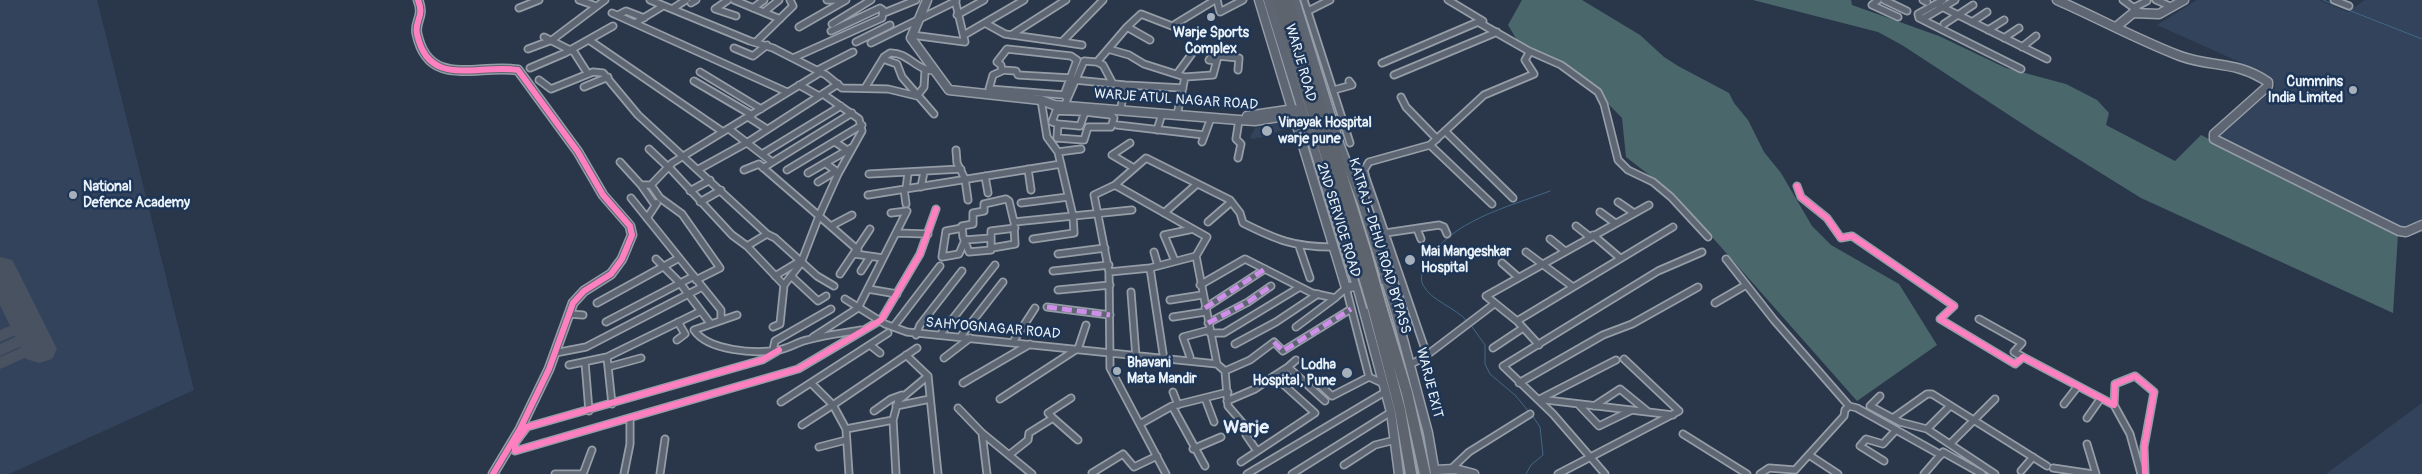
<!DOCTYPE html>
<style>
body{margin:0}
canvas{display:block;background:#2a374a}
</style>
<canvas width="2422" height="474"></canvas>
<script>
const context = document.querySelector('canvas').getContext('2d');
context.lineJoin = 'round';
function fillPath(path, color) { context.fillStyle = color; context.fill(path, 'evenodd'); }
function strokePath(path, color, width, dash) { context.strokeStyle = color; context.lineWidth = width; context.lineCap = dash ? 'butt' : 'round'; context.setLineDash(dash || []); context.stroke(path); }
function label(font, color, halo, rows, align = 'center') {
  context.font = font + ' Pangolin,sans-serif'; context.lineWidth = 5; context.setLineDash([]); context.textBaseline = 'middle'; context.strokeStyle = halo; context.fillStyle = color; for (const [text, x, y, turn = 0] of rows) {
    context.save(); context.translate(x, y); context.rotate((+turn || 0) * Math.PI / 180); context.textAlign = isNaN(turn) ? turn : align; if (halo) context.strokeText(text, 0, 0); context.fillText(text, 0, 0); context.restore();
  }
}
const built = new Path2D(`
 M0 0H97L194 390 9 474H0Z
 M2197 0H2319L2348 12 2365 0H2422V220L2404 228 2218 137 2275 88V83L2244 64 2157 25Z
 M1285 121 1290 126 1288 128 1262 137 1252 139 1250 137 1255 128Z
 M2422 403V474H2326Z`);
const green = new Path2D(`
 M1522 0H1582L1640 35 1664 57 1678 66 1729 93 1734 103 1748 120 1764 152 1781 173 1812 226 1831 245 1899 284 1937 345 1857 401 1675 195 1626 157 1622 118 1576 71 1517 40 1508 25Z
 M1753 0H1851L1852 5 1939 36 2006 68 2066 84 2097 100 2109 113 2106 125 2175 161 2201 135 2398 234 2393 313 2141 198 2038 134 1902 45 1878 32Z`);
const stream = new Path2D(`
 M2323 0 2422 39
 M1467 321C1455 307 1431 301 1423 285 1419 277 1423 270 1427 263 1449 221 1508 207 1550 191
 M1470 324 1485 345V364L1490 374 1516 396 1529 412
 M1526 474 1531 465 1543 455 1540 427 1532 415`);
const taxiway = new Path2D(`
 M27 319 32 320 34 324 32 328 0 342V330Z
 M32 329 37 331 39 335 37 339 0 356V344Z
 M38 340 43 342 45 346 43 350 0 369V357Z`);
const runway = new Path2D(`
 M0 257 12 260 17 269 57 349 52 359 39 363 26 359 0 305Z`);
const street = new Path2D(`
 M579 0 596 6
 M650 0 750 41 773 48 826 75 842 88 888 89 917 96
 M728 0 715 9 736 16
 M734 0 780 19
 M827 0H843
 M1217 0 1220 12 1243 0
 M1304 0 1350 143
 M1448 0 1483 21
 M1884 0 1907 11
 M1923 0 1927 2
 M2123 0 2141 13
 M2156 0 2172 7
 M2334 0 2349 6
 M691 3 696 0
 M1936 4 2047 59
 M1872 5 1898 17
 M1872 5 1878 0
 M519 8 539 0
 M753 8 764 0
 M2133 8 2147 1
 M672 9 686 0
 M1308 11 1330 0
 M764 12 779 0
 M612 13 787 92
 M884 13 916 0
 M618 15 626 11 644 18
 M957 15 984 0
 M1919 18 2021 69
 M1919 18H1924L1955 0
 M1919 18 1918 14 1943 0
 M1972 22 1987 12
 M635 23 663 6
 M985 23 1005 34 1062 42 1103 0
 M832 24 871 0
 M1944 24 1973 5
 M799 27 846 0
 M1988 30 2004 20
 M912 35 965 42 955 0
 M964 35 1024 0
 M1011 35 1066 0
 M544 37 574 52 588 74
 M2004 38 2019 28
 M589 40 723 132
 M1150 40 1127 27 1141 14 1172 26 1215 0
 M756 42 793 6 790 0
 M856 42 890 25
 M1062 42 1082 45
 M871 43 956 1
 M2022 47 2036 36
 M734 48 753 56 767 45
 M528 49 552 40 605 0
 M1007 49 1071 56 1077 60 1064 95 989 89 993 75 1002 71 1001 65 997 62Z
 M1108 49 1129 55 1144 64 1185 77 1177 115
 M1527 50 1561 65 1598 92 1604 104 1618 160 1628 170 1653 182 1671 197 1708 237
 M793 58 882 18 883 10 880 8 831 31
 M883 59 897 64 902 77 934 114
 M1097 62 1103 65 1112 82
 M530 68 565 53 613 26
 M818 70 853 52
 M1002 70 1016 71 1018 75 1071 78
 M700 72 761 109
 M1177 74 1196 48 1214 53 1209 60 1216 61
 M1394 75 1497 32
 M1185 77 1213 75 1218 56 1239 58 1238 70
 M539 80 551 89 593 72 603 73 638 115 767 234
 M1075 80 1125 85 1121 107
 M694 81 752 115
 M799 85 819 96
 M1125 85 1183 88
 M584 87 608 77
 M865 88 884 57 890 53C908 52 915 70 935 71
 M1334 90 1352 85 1349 81
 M823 94 859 119 862 131 838 174 819 216 858 250
 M1064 95 1066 97
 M917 96 924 87 925 71
 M1401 97 1406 107 1437 139
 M1041 100 1047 137 1058 152 1073 216 1132 210
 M1066 102 1084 61 1097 62 1127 27
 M748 117 767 129
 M1058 124 1080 126 1085 112
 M1058 124 1057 138 1084 140 1088 127H1111L1114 118 1111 115 1085 112
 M1058 124 1052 122 1056 111 1085 112
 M1117 125 1204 135
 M729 129 772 162
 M1157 130 1162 114
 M1445 131 1513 198
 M835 142 847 150
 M1202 142 1211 118
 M1130 143 1112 155 1134 168
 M1430 145 1492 204
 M649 149 668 167
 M956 150 957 163 965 179 968 200
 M1058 152 1081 149
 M762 154 841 106
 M1238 158 1241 144 1236 139 1239 120
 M620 162 641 185H651
 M668 166 732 235 747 246 767 234 775 238 817 276 834 286
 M763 168 852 113
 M699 169 748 142 838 84
 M1028 169 1031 190
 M744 170 759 164 819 216 801 263 784 285 747 246
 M787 170 862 125
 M808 173 853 147
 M869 174 961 169
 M985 176 988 193
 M1366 178 1427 355
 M1354 181 1366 178 1364 170 1369 162 1430 145 1484 95 1534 74 1525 60 1529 53 1527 50 1478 22 1382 63
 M818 182 836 171 825 163
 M641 185 655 205
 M651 185 672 163 821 72
 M651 185 660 198
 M1115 185 1207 237 1196 256
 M1797 186 1801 197 1827 218 1841 238 1852 236 1954 306 1940 319 2015 364 2023 357 2114 405 2115 384 2135 376 2154 392 2144 447 2145 474
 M921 187 924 172
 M904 189 906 204
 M906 189 908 173
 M690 191 710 180
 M868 195 1061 164
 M631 198 721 310V319
 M660 198 682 214 720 268 696 280
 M700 202 721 190
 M1618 202 1634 213
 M1021 203 1068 197
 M1600 212 1615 223
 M1164 213 1197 184
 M647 218 657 203
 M1208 222 1231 202
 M831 226 852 215
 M1576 226 1590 237
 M962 228 946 231 942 257 959 254 965 240 991 238
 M1015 228 991 231V250L969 252 963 237 962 226 973 224V213L984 211V204L1006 199 1009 201 1014 222 1073 216 1074 233 1033 239
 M1417 229 1421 239
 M896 233 928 234
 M1372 235 1439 225 1444 227 1447 234
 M1593 235 1620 258
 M1550 239 1565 251
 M1299 246 1310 278
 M992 248 1015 244 1014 226
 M1154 252 1158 266
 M1526 252 1573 287
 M855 254 883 258
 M1058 254 1105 248
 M656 259 680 283 710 323
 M1726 259 1774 320 1849 406 1845 410 1844 416 1795 470 1769 468 1760 474
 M1175 261 1164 235 1193 229
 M1502 263 1518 277
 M1150 268 1164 360
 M861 271 870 257
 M1053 271 1109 265
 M1109 272 1150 268 1196 256 1217 364 1225 371 1228 406 1246 427
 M840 274 870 229
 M775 276 800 261
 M791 276 818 301 826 296
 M1200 285 1245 259 1312 293 1335 298 1346 288 1369 377 1382 383
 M868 289 897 294
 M1058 290 1110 285
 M1131 292 1136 357
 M845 299 885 324 907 332 1217 364
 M1170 300 1202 295
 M597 303 679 258
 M1715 303 1746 285
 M1047 307 1110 315
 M1205 308 1265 269
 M569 314 583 315
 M737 315 694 330C708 351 755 354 778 350 788 349 797 342 807 340 825 335 843 333 861 330
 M1173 317 1205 312
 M1979 319 2022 343 2014 352 2023 357
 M1517 321 1673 227
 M606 322 694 276
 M1208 323 1248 302 1271 286
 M894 326 940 266
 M773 327 780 324 784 285
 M1296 327 1335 298
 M1210 333H1224L1300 287
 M916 335 920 325 962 271
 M940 335 995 265
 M961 336 1003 282
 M813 337 858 308 907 211 891 213
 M677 340 685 334 678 322
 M1013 342 1035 308
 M1235 344 1276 322 1318 294
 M870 345 880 353
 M1539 345 1517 321 1486 296 1649 205
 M1493 348 1523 328
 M1078 349 1086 325
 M773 350 775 341 831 309
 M779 350 762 360 527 427 515 443V451L798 369 881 320 920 254 936 209
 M555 353 586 347 702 287
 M906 355 928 376
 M607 357 701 311
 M1190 357 1183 337 1209 330
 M944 358 970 338
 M585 362 589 411
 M1411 364 1423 358 1494 304
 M569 365 607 357 612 404
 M608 367 641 358
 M1288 367 1296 360
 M1225 371 1250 360 1274 342 1283 351 1351 309
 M928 376 938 474
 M1274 376 1288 367 1325 401
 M963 383 1030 344
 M1519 383 1603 335 1632 324 1698 287
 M1319 384 1332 396 1369 377
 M1173 392 1178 405
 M1880 396 1870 406 1900 422 1927 429 1995 474
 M1205 398 1214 422
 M1000 399 1077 349
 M1538 399 1673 415
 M1540 399 1616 360
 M1227 401 1255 389 1274 376 1315 413 1241 462
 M781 402 888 333
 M1578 404 1599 426 1630 411
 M2064 404 2078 386
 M2114 405 2130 434 2141 474
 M896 406 930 399
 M1594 406 1620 389 1647 411
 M1849 406 1857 408 1941 455
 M958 408 982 433 1032 474
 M874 411 891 399 902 395
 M1053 418 1078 440
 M1893 418 1927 394H1932L2047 466
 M2087 418 2101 398
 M1140 424 1172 406
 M802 425 833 405 811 383
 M846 429 833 405 917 348
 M1927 429 1950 406
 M982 433 987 474
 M1683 434 1747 474
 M1246 435 1257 451
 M1950 444 1995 399
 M2087 444 2096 474
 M819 447 846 440
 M1193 449 1221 437
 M1009 455 1028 440 1029 433 1053 418 1048 413 1071 398
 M1809 455 1838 474
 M1884 461 1860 446 1866 439 1883 444 1896 430
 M1344 465 1375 445 1395 440
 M1205 466 1172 406 1228 392
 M2053 468 2093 474
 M1450 470 1469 452 1530 414
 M2021 471 2033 457
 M1092 473 1123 454 1134 467 1157 456
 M555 474H583L592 450
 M624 474 630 444V419
 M660 474 665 439
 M849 474 846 429 893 420
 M896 474 893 420 898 401 928 376
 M1166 474 1110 368 1109 272 1094 195 1115 185 1146 158 1230 200 1240 213 1243 223C1277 240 1294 247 1332 247
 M1247 474 1385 392
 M1292 474 1391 412
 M1558 474 1679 411 1624 359
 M1605 474 1553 414 1503 366 1658 271 1702 252
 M1924 474 1943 452 1982 474`);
const secondary = new Path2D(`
 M418 0C425 17 414 21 417 34 429 90 479 63 518 70L578 152 603 195 630 226 632 235 622 259 611 274 584 291 573 303 549 369 520 429 493 474
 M927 0 911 38 949 90 1041 100 1054 105 1239 120 1255 121 1302 113
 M1259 0 1346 288 1385 279
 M1268 0 1358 289 1391 412 1399 474
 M1295 0 1340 146 1362 203 1396 313 1428 433 1435 474
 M2057 0C2098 18 2138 40 2180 56 2213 68 2235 60 2268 82V86L2214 134V139L2399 231 2406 232 2422 225
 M2116 27 2133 13 2159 14 2184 0
 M1247 116 1294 109
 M1435 470 1455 469 1474 474`);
const highway = new Path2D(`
 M1277 0 1357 253
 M1287 0 1366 253
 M1373 307 1400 410 1411 474
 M1381 307 1407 393 1425 474`);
const highwayBridge = new Path2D(`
 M1357 253 1373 307
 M1366 253 1381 307`);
const quiet = new Path2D(`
 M1047 307 1110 315
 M1205 308 1265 269
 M1208 323 1248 302 1271 286
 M1274 342 1283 351 1351 309`);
const cycleway = new Path2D(`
 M418 0C425 17 414 21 417 34 429 90 479 63 518 70L578 152 603 195 630 226 632 235 622 259 611 274 584 291 573 303 549 369 520 429 493 474
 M1797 186 1801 197 1827 218 1841 238 1852 236 1954 306 1940 319 2015 364 2023 357 2114 405 2115 384 2135 376 2154 392 2144 447 2145 474
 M779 350 762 360 527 427 515 443V451L798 369 881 320 920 254 936 209`);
const markers = [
 [1211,17,5,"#a6b0bb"],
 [2353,90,5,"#a6b0bb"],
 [1267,131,6,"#a6b0bb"],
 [73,195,5,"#a6b0bb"],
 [1410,260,6,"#a6b0bb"],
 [1117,371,5,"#a6b0bb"],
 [1347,373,6,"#a6b0bb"]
];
const poiNames = [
 ["Warje Sports",1211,33,"center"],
 ["Complex",1211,49,"center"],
 ["Cummins",2343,82,"right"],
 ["India Limited",2343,98,"right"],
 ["Vinayak Hospital",1278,123],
 ["warje pune",1278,139],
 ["National",83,187],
 ["Defence Academy",83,203],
 ["Mai Mangeshkar",1421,252],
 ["Hospital",1421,268],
 ["Bhavani",1127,363],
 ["Mata Mandir",1127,379],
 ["Lodha",1336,365,"right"],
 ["Hospital, Pune",1336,381,"right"]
];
const streetNames = [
 ["WARJE ROAD",1300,63,74],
 ["WARJE ATUL NAGAR ROAD",1176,100,4],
 ["2ND SERVICE ROAD",1338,220,73],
 ["KATRAJ - DEHU ROAD BYPASS",1379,246,73],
 ["SAHYOGNAGAR ROAD",993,329,5],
 ["WARJE EXIT",1429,383,76]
];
const districtNames = [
 ["Warje",1246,428]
];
fillPath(built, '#33435c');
fillPath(green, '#4a686c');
strokePath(stream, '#426786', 1);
fillPath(taxiway, '#485261');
fillPath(runway, '#485261');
strokePath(street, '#959da7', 9);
strokePath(secondary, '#959da7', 11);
strokePath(highway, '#959da7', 14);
strokePath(street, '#5d6672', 5.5);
strokePath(secondary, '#5d6672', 8);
strokePath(highway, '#5d646d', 10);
strokePath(highwayBridge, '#959da7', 14, []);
strokePath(highwayBridge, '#5d646d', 10);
strokePath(quiet, '#ce8fe9', 5, [10, 5]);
strokePath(cycleway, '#ff80c0', 6);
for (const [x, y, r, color] of markers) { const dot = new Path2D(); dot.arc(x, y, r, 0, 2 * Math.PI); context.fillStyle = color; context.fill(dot); strokePath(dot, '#1d3557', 2); }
label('bold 14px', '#e8f1f8', '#1d3557', poiNames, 'left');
label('14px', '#e8f1f8', '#1d3557', streetNames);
label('bold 19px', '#e8f1f8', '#1d3557', districtNames);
</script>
